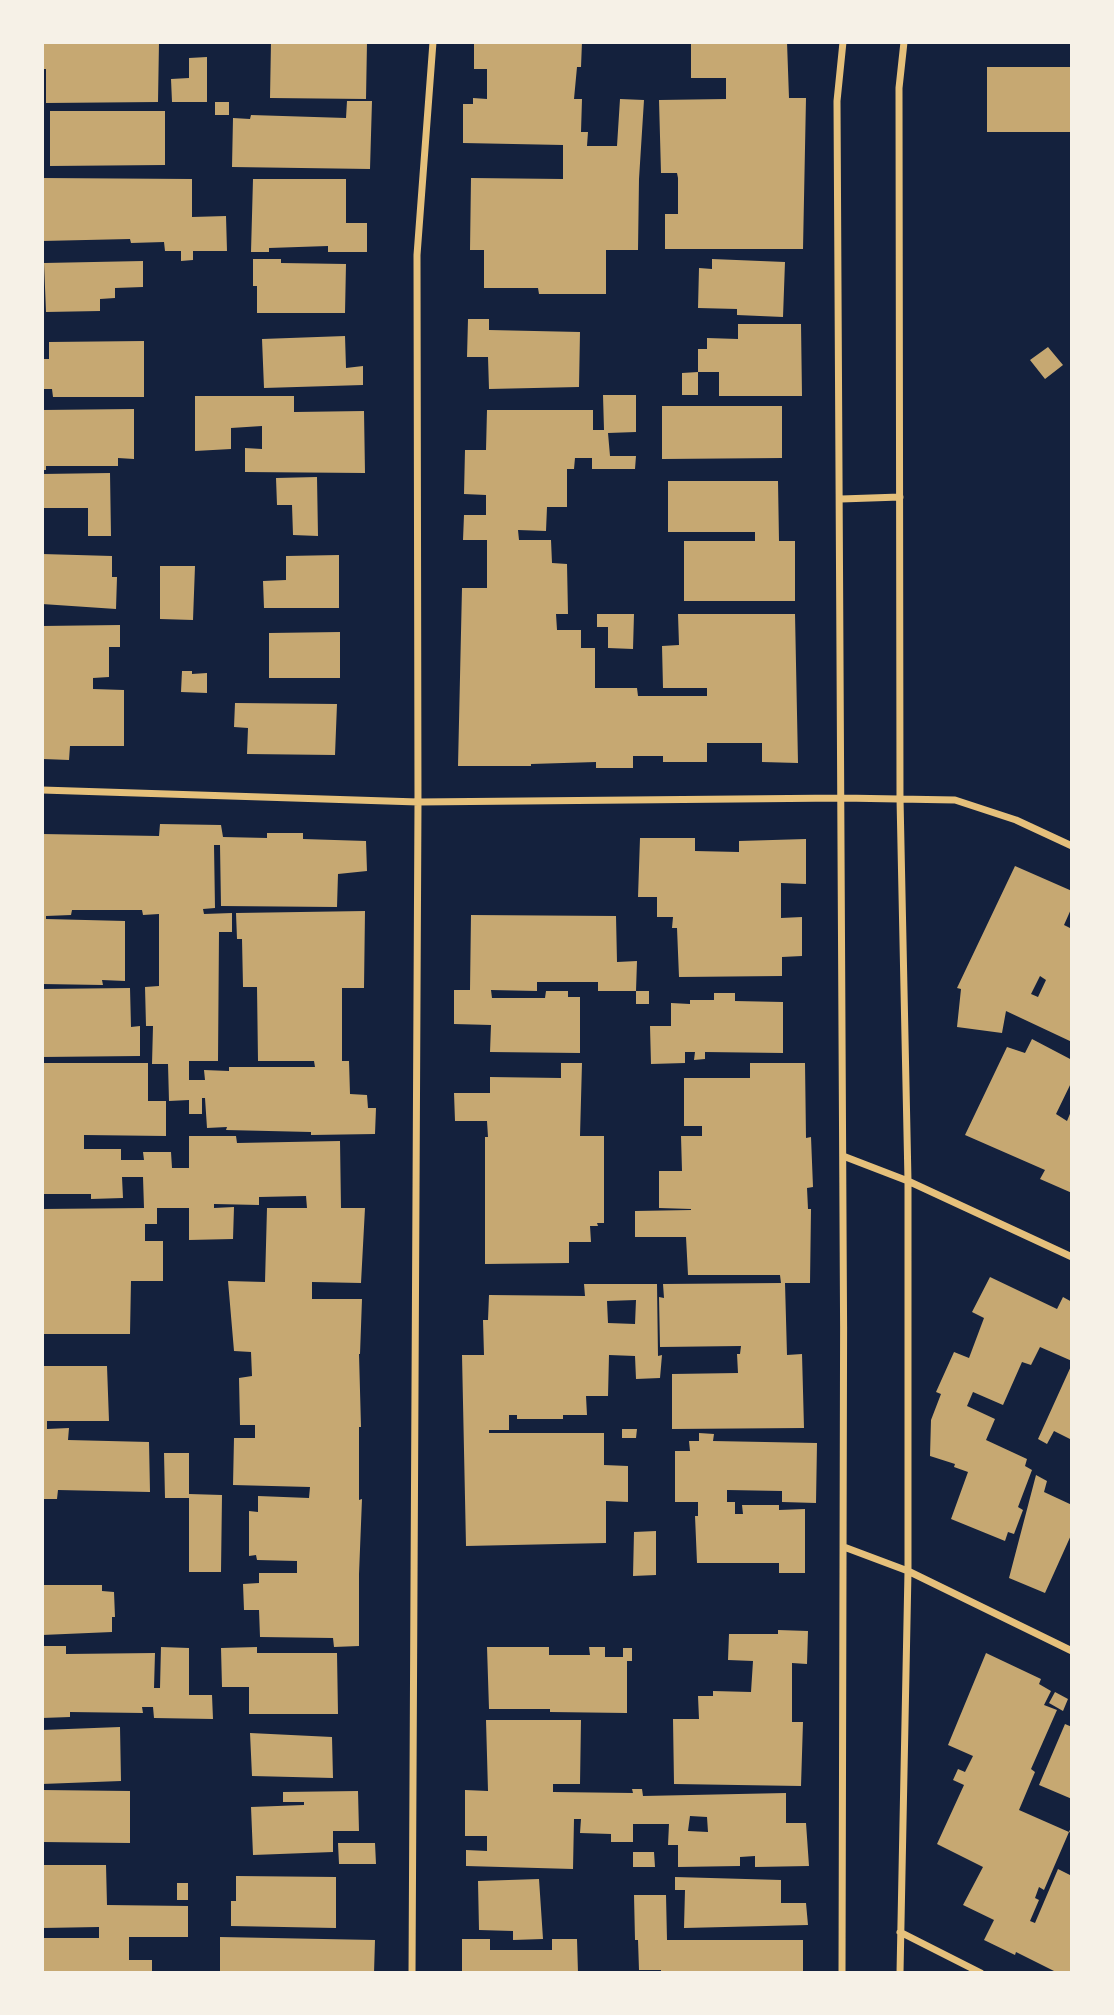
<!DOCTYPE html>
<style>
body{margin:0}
#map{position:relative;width:1114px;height:2015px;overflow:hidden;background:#14213d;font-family:"Roboto Condensed",sans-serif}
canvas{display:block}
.frame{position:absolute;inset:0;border:44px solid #f6f1e7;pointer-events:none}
</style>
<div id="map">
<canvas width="1114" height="2015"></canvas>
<div class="frame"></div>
</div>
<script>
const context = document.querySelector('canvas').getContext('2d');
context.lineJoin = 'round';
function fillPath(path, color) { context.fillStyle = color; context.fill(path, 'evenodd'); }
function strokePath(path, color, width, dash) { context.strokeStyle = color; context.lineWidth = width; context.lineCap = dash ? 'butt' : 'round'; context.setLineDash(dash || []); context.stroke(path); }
const building = new Path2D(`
 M42 42H159L158 102 46 103V69H42Z
 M271 42H367L366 99 270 98Z
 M474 42H582L581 67H577L574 99H582L581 132H588L587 146H617L620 99 644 100 639 179 638 250H606V294H539L538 288H484V250H470L471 178 563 179V145L463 143V104H473V98L487 99V69H474Z
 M691 42H787L789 98H806L803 249H665V214H678V178L677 173H661L659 100 726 99V78H691Z
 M207 57V102H172L171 79 189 78V58Z
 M987 67H1072V132H987Z
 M347 101H372L370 169 232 167 233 118 250 119 251 115 346 118Z
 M215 102H229V115H215Z
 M50 111H165V165L50 166Z
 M42 178 192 179V217L226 216 227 251H193V260L181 261V251H165L164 242 131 243 130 239 42 241Z
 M253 179H346V223H367V252H328V246L269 248V252H251Z
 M253 259H281V263L346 264 345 313H257V286H253Z
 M712 259 785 262 783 317 737 315V309L698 308 699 268 712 269Z
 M143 261V287L115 288V298L100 299V311L46 312 44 263Z
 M468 319H489V330L580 332 579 387 489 389 488 357H467Z
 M738 324H801L802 396H719V372H698V349H707V338L738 339Z
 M345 336 346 368 363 366V385L264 388 262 339Z
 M144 341V397H53L52 389H42V359H49V342Z
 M1048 347 1063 365 1045 379 1030 360Z
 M698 372V395H682V373Z
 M603 395H636V432L608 433 610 456H636L635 469H592V458H575L574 469H567V507H547L546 531 518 530 519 540H551L552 563 567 564 568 614H556L557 630H581V648H595V688H637L638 696H707V688H663L662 646 679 645 678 614H795L798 763 762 762V743H707V762H663V756H633V768H596V762L531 764V766H458L462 588H487V540H463L464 515H486V495L464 494 465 450H486L487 410H593V430H604Z
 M195 396H294V412L364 411 365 473 245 472V448L262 449V426L231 428V449L195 451Z
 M662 406H782V458L662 459Z
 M134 409V459L118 458V466H46V470H42V410Z
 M110 473 111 536H88V508H42V474Z
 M317 477 318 536 293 535 292 505H277L276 478Z
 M668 481H778L779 541H795V601H684V541H755V532H668Z
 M42 554 112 556V577H117L116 609 42 604Z
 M339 555V608H264L263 581 286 580V556Z
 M160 566H195L193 620 160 619Z
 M597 614H634L633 649 608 648V627H597Z
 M120 625V647H109V677L93 678V689L124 690V746H70L69 760 43 759 42 626Z
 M340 632V678H269V633Z
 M182 671H192V674L207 673V693L181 692Z
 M235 703 337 704 335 755 247 754 248 728 234 727Z
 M160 824 221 825 223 837 267 838V833H303V839L366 841 367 871 338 874 337 907 221 906 220 845H214L215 908 203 909 204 914 232 913V932H219L218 1061H189V1080H205L204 1070 229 1071V1067H315L314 1061H258L257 987H243L242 939H237L236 913 365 911 364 988H342V1061H349L350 1094 367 1095 368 1108H376L375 1134 311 1135V1132L226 1130 227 1127 207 1128 205 1098H202V1114H189V1100L169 1101 168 1064H152L153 1026H146L145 987 159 986V914L143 915 142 910H72L71 915 46 916V919L125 921V981L102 980 103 985 42 984V834L159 836Z
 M640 838H695V851L739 852V841L806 839V884L781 883V918L802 917V956L782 957V976L679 977 677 928H672L673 917H657V897H638Z
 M1015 866 1072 891V907L1064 925 1072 929V1010L1070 1014 1072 1015V1042L1006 1011 1002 1033 957 1027 961 989 957 988ZM1040 976 1046 980 1038 997 1031 994Z
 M471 915 616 916 617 962 637 961 636 991H598V982H537V991L491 990 492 998H545L546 991H568V997H580V1053L490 1052 491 1025 454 1024V990H470Z
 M130 988 131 1027 140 1026V1056L42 1057V989Z
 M636 991H649V1004H636Z
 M714 993H735V1001L783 1002V1053L705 1052V1059L694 1060 695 1052H685V1063L651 1064 650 1026H671V1003L690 1004V1000H714Z
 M1032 1039 1072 1060V1081L1056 1114 1067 1121 1072 1109V1193L1040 1179 1045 1170 965 1135 1007 1047 1025 1053Z
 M42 1063H148V1101H166V1136L84 1135V1149H121V1160H144L143 1152H171L172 1168H189V1136H236L237 1143 340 1141 341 1208H365L361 1283 312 1282V1299H362L360 1354H359L361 1427H359V1500L362 1499 359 1574V1646L334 1647 333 1638 260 1637 259 1610H244L243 1584 259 1583V1573H297V1561L257 1560 256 1555 249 1556V1511L258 1512V1496L309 1498 310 1487 233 1485 234 1438H255V1425H240L239 1378 252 1376 251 1352 234 1351 228 1281 265 1282 267 1208H307L306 1196 259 1197V1205L214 1204V1208L234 1207 233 1239 189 1240V1208H157V1224H145V1241H163V1281H131L130 1334H42V1209L144 1208 143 1177H122L123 1198 91 1199V1194H42Z
 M561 1063H582L580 1136H604V1223H597L598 1226H590L591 1242H569V1263L485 1264V1137H488L487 1121H455L454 1093H490V1077L561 1078Z
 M750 1063H805L806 1138 811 1137 813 1187 807 1188 808 1209H811L810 1283H785L787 1355 802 1354 804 1428 672 1429V1374L738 1373 737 1354H740L741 1346 660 1347 659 1297 664 1298 663 1284 781 1283 780 1275H688L686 1237H635V1211L691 1210V1209L659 1208V1171H682L681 1136H702V1126H684V1078H750Z
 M990 1277 1057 1309 1063 1297 1072 1302V1361L1040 1347 1031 1365 1022 1362 1003 1405 973 1392 967 1406 995 1419 986 1440 1027 1459 1025 1466 1032 1470 1018 1507 1023 1510 1014 1534 1008 1532 1005 1541 951 1519 968 1472 954 1467 955 1464 930 1456 931 1420 941 1394 936 1392 954 1352 969 1358 984 1318 972 1312Z
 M584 1284H657L658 1356 662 1355 660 1378 636 1379 635 1356 609 1355 608 1396H586L587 1415H563V1419H517V1415H509V1430H489V1433H604V1465L628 1466V1502L606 1501V1543L466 1546 462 1355H484L483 1320H488L489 1295 585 1296ZM636 1300 635 1324 608 1323 607 1301Z
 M1072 1364V1440L1054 1431 1047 1444 1038 1439Z
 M42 1366H107L109 1421H47V1429L69 1428 68 1440 149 1442 150 1492 58 1490 57 1499H42Z
 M622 1429H637L636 1438H622Z
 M699 1433 714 1434 713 1441 817 1443 816 1503 782 1502V1491L727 1490V1502H735V1514H743L742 1505H779V1510L805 1509V1573H779V1563H697L695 1516H698V1502H675V1451H690L689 1441H699Z
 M164 1453H189V1494L222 1495 221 1572H189V1498H165Z
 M1036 1475 1047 1481 1044 1492 1072 1505V1533L1045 1593 1009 1578Z
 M656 1531V1575L633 1576 634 1532Z
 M42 1585H102V1591L114 1592 115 1617H112V1632L42 1635Z
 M778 1630 808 1631 807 1664 792 1663V1722H803L801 1786 674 1784 673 1719H699L698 1696H713V1691L751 1692 753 1661 728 1660 729 1634H778Z
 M42 1646H66V1654L155 1653 154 1688H160L161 1647 189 1648V1695H212L213 1719 154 1718 153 1707H142L143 1713 70 1712V1717L42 1718Z
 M257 1647V1653H337L338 1714H249V1687H222L221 1648Z
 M487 1647H549V1655H590L589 1647H605V1657H623V1648H632V1661H627V1713L550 1712V1709H489Z
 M986 1653 1041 1679 1039 1684 1051 1691 1044 1705 1057 1710 1031 1769 1035 1772 1019 1810 1069 1832 1072 1825V1833L1069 1832 1044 1890 1039 1887 1035 1898 1039 1900 1030 1921 1035 1923 1058 1869 1072 1876V1969L1070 1973H1058L1016 1952 1015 1955 984 1940 994 1920 963 1905 983 1867 937 1844 964 1785 953 1780 958 1769 965 1772 973 1756 948 1745Z
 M1055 1692 1068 1699 1063 1711 1049 1703Z
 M486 1720H581L580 1784H553V1792L633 1793 632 1789H642L643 1796 786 1793V1823H806L809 1866 755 1867V1856L740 1857V1866L678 1867V1845H668L669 1824H633V1842H611V1834L580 1833 581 1819H574L573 1869 466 1866V1850L487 1851V1836H465V1790L488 1791ZM690 1816 707 1817 708 1832 688 1831Z
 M1065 1724 1072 1727V1799L1039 1785Z
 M120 1727 121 1781 42 1784V1730Z
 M250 1733 332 1737 333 1778 252 1776Z
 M42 1790 130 1791V1843L42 1842Z
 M358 1791 359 1831H333V1852L253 1855 251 1807 304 1805V1802H283V1792Z
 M338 1843H375L376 1864H339Z
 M633 1852H654L655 1867H633Z
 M42 1865H106L107 1905 188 1906V1937H129V1960H152V1973H42V1938H99V1927L42 1928Z
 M236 1876 336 1877V1928L231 1926V1901H236Z
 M675 1877 781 1880V1903H806L808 1925 684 1928 685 1890H675Z
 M539 1879 543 1939 513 1940V1931L479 1930 478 1881Z
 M177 1883H188V1900H177Z
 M634 1895H666L667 1940H803V1973H661V1970H639L638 1940H635Z
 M220 1937 375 1940 374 1973H220Z
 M462 1939H490V1950H552V1939H577L578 1973H462Z`);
const minor = new Path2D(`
 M841 499 900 497
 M42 790 418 802 842 798 955 800 1016 820 1072 846
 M843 1156 908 1181 1072 1257
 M844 1547 908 1571 1072 1651
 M900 1932 981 1973
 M412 1973 418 802 417 255 433 42
 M842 1973C845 1349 844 725 837 101L843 42
 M900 1973 908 1571V1181L900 798 899 88 904 42`);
fillPath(building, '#c6a872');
strokePath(minor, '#e5c07b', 7);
</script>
